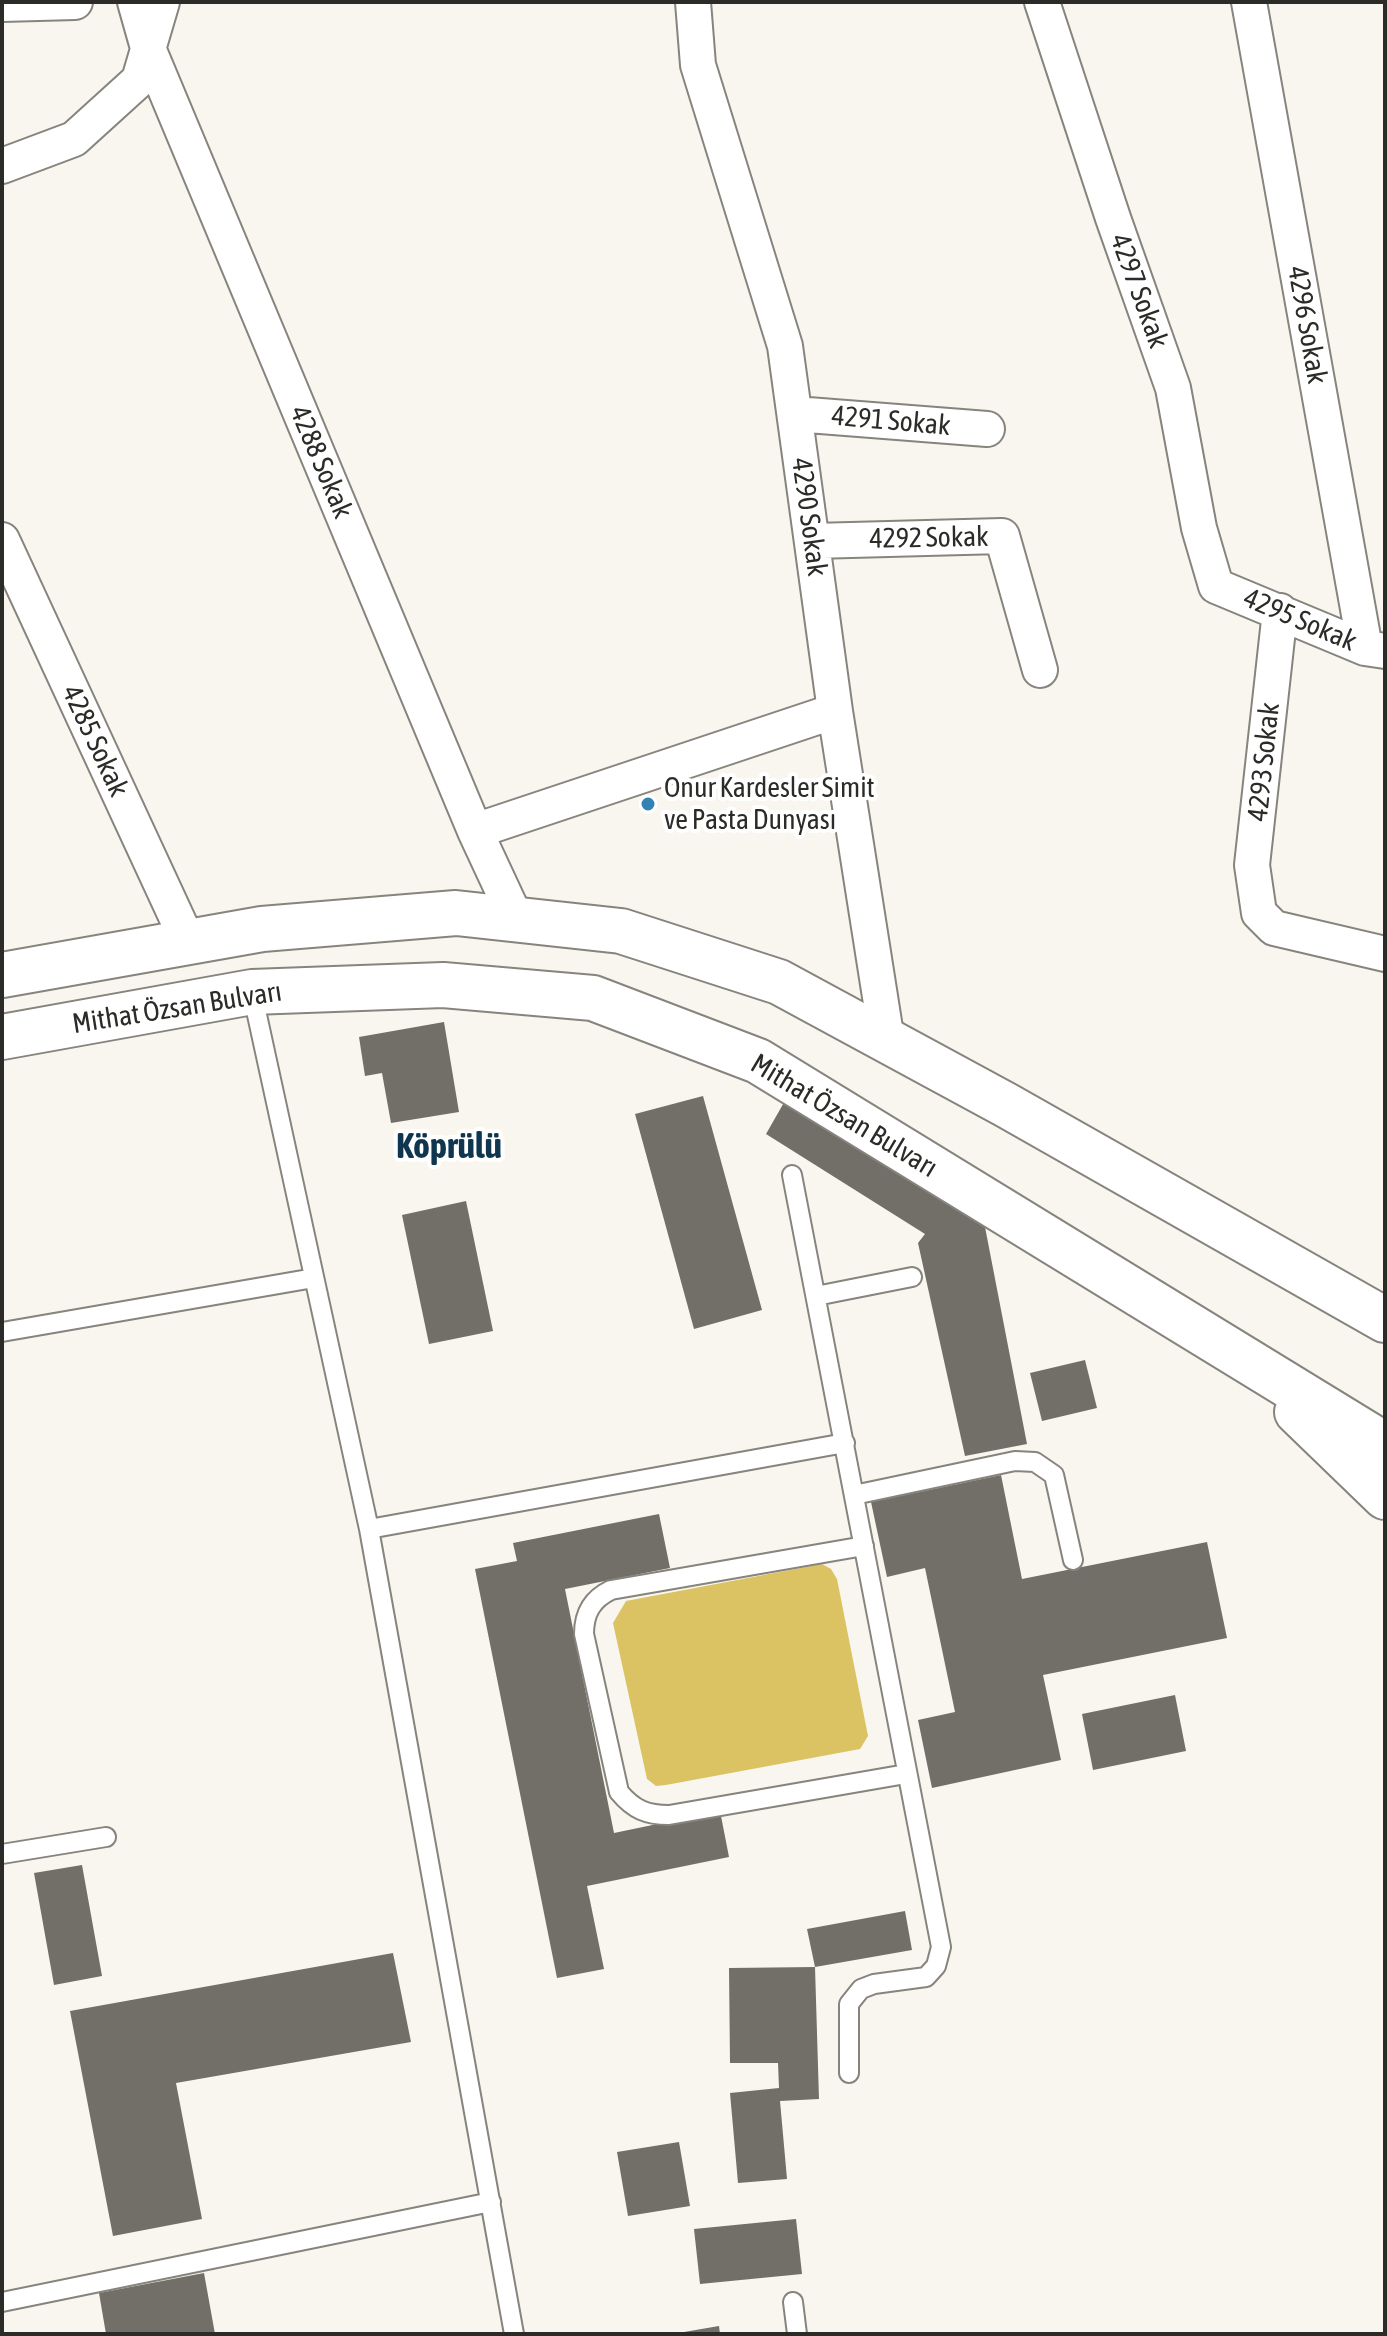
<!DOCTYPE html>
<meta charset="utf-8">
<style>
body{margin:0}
#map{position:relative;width:1387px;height:2336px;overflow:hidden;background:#f8f6ee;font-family:"Asap Condensed",sans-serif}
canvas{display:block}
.frame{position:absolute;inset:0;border:4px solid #2b2b28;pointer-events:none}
</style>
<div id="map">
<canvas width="1387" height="2336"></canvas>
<div class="frame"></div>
</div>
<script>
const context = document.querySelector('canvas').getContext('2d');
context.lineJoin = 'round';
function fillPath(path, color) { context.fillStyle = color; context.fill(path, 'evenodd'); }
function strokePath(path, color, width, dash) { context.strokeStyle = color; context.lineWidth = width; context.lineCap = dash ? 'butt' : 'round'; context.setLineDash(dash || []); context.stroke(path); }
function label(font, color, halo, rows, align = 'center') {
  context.font = font + ' "Asap Condensed",sans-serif'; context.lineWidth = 8; context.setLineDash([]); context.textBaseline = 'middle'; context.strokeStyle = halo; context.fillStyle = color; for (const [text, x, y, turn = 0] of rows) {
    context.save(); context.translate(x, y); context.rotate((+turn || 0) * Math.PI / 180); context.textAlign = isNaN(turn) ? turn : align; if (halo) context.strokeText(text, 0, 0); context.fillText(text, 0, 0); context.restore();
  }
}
const green = new Path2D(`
 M822 1564 831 1569 837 1579 868 1736 860 1749 666 1785 656 1786 647 1779 613 1623 626 1601Z`);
const building = new Path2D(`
 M444 1022 459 1112 391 1123 382 1073 365 1076 359 1037Z
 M703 1096 762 1310 694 1329 635 1114Z
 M786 1099 985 1227 1027 1444 965 1456 918 1243 925 1234 766 1134Z
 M466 1201 493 1331 429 1344 402 1215Z
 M1085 1360 1097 1408 1042 1421 1030 1373Z
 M1001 1475 1022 1579 1207 1542 1227 1638 1043 1675 1061 1760 932 1788 918 1720 955 1712 925 1568 887 1577 871 1502Z
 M659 1514 670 1568 565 1589 614 1833 720 1811 729 1857 587 1886 604 1969 557 1978 475 1569 517 1561 513 1543Z
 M1175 1695 1186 1751 1093 1770 1082 1714Z
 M82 1865 102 1976 54 1985 34 1873Z
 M905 1911 912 1950 815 1967 807 1929Z
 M393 1953 411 2042 176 2083 202 2219 113 2236 70 2011Z
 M815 1967 819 2099 780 2101 787 2179 738 2183 730 2093 779 2088 778 2063H730L729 1968Z
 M679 2142 690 2206 628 2216 617 2152Z
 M796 2219 802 2274 700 2284 694 2229Z
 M204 2273 215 2334H106L99 2293Z
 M719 2326 720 2334H684V2332Z`);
const service = new Path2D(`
 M252 992 369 1529 514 2334
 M792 1175 941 1947 936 1966 926 1977 874 1984 861 1989 849 2004V2073
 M816 1296 912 1277
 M2 1332 314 1278
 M854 1495 1015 1461 1035 1462 1054 1475 1073 1560
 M369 1529 845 1443
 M864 1546 611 1590C592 1599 584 1613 584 1634L619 1792C634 1810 647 1815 669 1815L906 1774
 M2 1854 106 1837
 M2 2302 491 2202
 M793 2302 797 2334`);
const minor = new Path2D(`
 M135 2 148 48 475 831 516 919
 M693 2 698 65 785 346 835 711 887 1041
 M1042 2 1113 218 1173 388 1199 528 1216 586 1365 648 1385 651
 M1249 2 1365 648
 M2 4 75 2
 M2 166 74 139 139 80 162 2
 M795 414 987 429
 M2 540 188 942
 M813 541 1002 536 1040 670
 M1280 611 1252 865 1259 913 1274 928 1385 954
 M475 831 835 711`);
const primary = new Path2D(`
 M2 975 262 929 456 913 621 931 779 982 1006 1105 1385 1320
 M2 1037 252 992 443 985 593 998 758 1061 1385 1445
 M1297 1412 1385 1497`);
const markers = [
 [648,804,8,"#3283b4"]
];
const streetNames = [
 ["4297 Sokak",1139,291,70],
 ["4296 Sokak",1307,325,80],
 ["4291 Sokak",891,421,5],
 ["4288 Sokak",321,462,67],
 ["4290 Sokak",809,517,82],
 ["4292 Sokak",929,538,-1],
 ["4295 Sokak",1300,620,23],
 ["4285 Sokak",95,741,65],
 ["4293 Sokak",1264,762,-84],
 ["Mithat Özsan Bulvarı",177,1008,-9],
 ["Mithat Özsan Bulvarı",844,1116,31]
];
const poiNames = [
 ["Onur Kardesler Simit",664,788],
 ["ve Pasta Dunyası",664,820]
];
const districtNames = [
 ["Köprülü",449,1147]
];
fillPath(green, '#dbc262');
fillPath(building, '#716f68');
strokePath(service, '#86847d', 22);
strokePath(minor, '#86847d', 38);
strokePath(primary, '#86847d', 48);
strokePath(service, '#fff', 18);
strokePath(minor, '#fff', 34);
strokePath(primary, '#fff', 44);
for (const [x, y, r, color] of markers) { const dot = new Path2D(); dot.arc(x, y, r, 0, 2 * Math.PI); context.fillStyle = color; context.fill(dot); strokePath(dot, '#fff', 3); }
label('28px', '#2b2b28', '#fff', streetNames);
label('28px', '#2b2b28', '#fff', poiNames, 'left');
label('bold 36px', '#0f364e', '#fff', districtNames);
</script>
